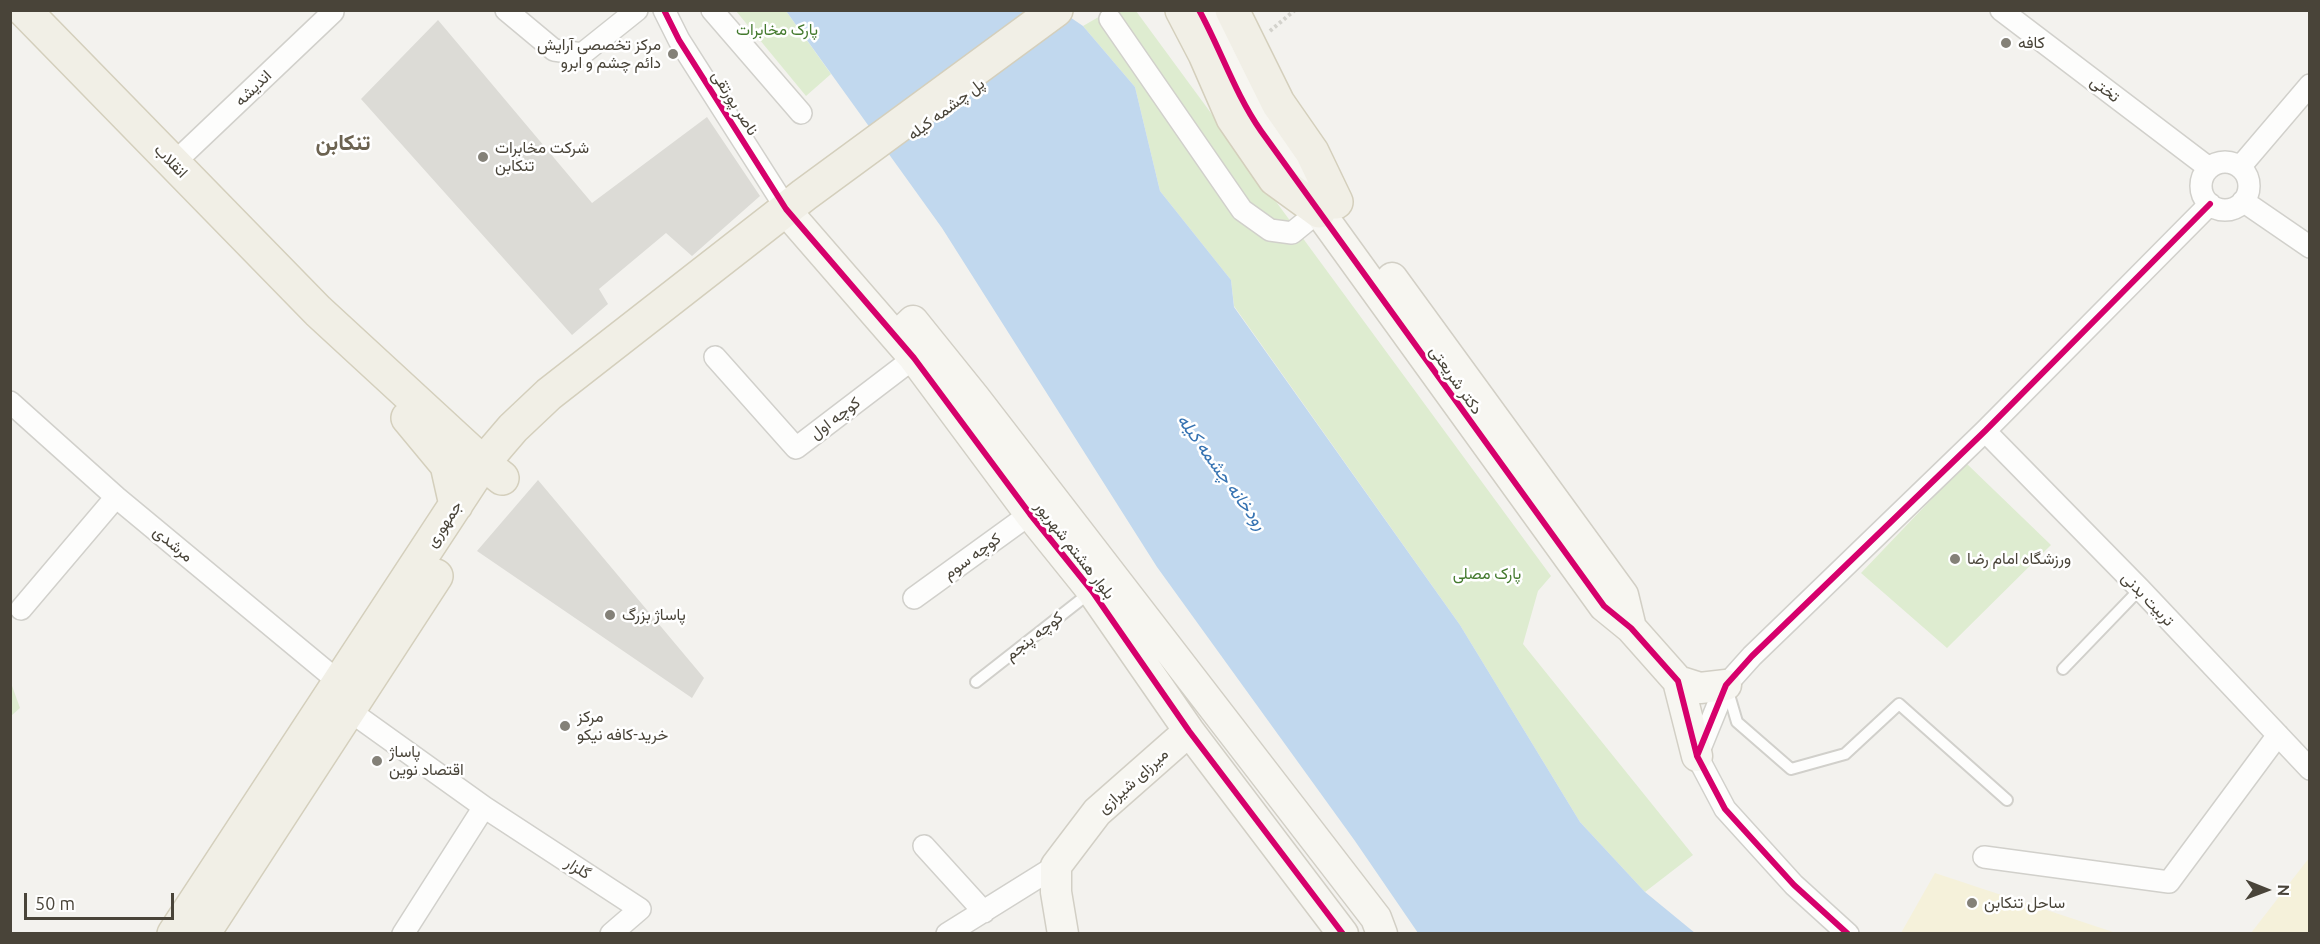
<!DOCTYPE html>
<meta charset="utf-8">
<style>
body{margin:0}
#map{position:relative;width:2320px;height:944px;overflow:hidden;background:#f3f2ee;font-family:Ubuntu,sans-serif}
canvas{display:block}
.frame{position:absolute;inset:0;border:12px solid #494439;pointer-events:none}
.north{position:absolute;left:2236px;top:860px;width:60px;height:60px;-webkit-text-stroke:4px #fff;paint-order:stroke;rotate:91deg;font-size:16px;font-weight:700;line-height:24px;text-align:center;color:#494439}
.north::after{content:'';display:block;margin:auto;width:21px;height:27px;background:#494439;clip-path:polygon(50% 0,100% 100%,50% 72%,0 100%)}
.scale{position:absolute;left:24px;top:893px;width:150px;height:27px;box-sizing:border-box;border:3px solid #494439;border-top:0;padding-left:8px;font-size:18px;line-height:21px;white-space:nowrap;color:#494439;-webkit-text-stroke:4px #fff;paint-order:stroke}
</style>
<div id="map">
<canvas width="2320" height="944"></canvas>
<div class="frame"></div>
<div class="north">N</div>
<div class="scale">50 m</div>
</div>
<script>
const context = document.querySelector('canvas').getContext('2d');
context.lineJoin = 'round';
function fillPath(path, color) { context.fillStyle = color; context.fill(path, 'evenodd'); }
function strokePath(path, color, width, dash) { context.strokeStyle = color; context.lineWidth = width; context.lineCap = dash ? 'butt' : 'round'; context.setLineDash(dash || []); context.stroke(path); }
function label(font, color, halo, rows, align = 'center') {
  context.font = font + ' Ubuntu,Vazirmatn,sans-serif'; context.lineWidth = 5; context.setLineDash([]); context.textBaseline = 'middle'; context.strokeStyle = halo; context.fillStyle = color; for (const [text, x, y, turn = 0] of rows) {
    context.save(); context.translate(x, y); context.rotate((+turn || 0) * Math.PI / 180); context.textAlign = isNaN(turn) ? turn : align; if (halo) context.strokeText(text, 0, 0); context.fillText(text, 0, 0); context.restore();
  }
}
const green = new Path2D(`
 M736 11H786L831 74 806 96Z
 M1109 11H1136L1551 576 1538 591 1523 644 1693 855 1645 892 1580 822 1460 625 1234 306 1231 280 1160 191 1135 87 1083 26Z
 M1966 463 2051 545 1947 648 1861 573Z
 M11 683 20 708 11 716H10Z`);
const sand = new Path2D(`
 M2309 858V933H2251Z
 M1935 873 2116 933H1901Z`);
const water = new Path2D(`
 M786 11H1061L1083 26 1135 87 1160 191 1231 280 1234 307 1460 625 1580 822 1645 892 1695 933H1418L1355 841 1157 567 942 228Z`);
const building = new Path2D(`
 M438 20 592 203 707 117 760 196 692 256 666 233 599 289 608 304 572 335 361 99Z
 M538 480 704 678 692 698 477 551Z`);
const path = new Path2D(`
 M1270 31 1295 10`);
const lane = new Path2D(`
 M2063 669 2140 589
 M976 682 1092 591
 M1727 688 1737 722 1791 769 1845 754 1899 704 2007 800`);
const street = new Path2D(`
 M506 10 554 50 582 54 637 10
 M664 10 679 40 793 219
 M712 10 801 113
 M2001 10 2209 168
 M1110 19 1242 210 1270 230 1292 233 1319 211
 M2201 186a24 24 0 1 1 48 0a24 24 0 1 1-48 0Z
 M174 163 333 12
 M2240 167 2310 85
 M2243 201 2310 247
 M715 357 796 448 914 358
 M10 402 116 497 339 682
 M1985 431 2140 589 2310 769
 M914 598 1030 514
 M21 609 116 497
 M350 711 484 807 640 909 611 934
 M924 846 984 912
 M1984 857 2169 882 2278 735
 M403 934 484 807
 M947 934 1056 866
 M1848 934 1794 885 1725 809 1697 756 1726 685 1752 656 1985 431 2210 204`);
const secondary = new Path2D(`
 M1215 10 1258 100 1280 134
 M1255 123 1604 606 1631 628 1678 681 1697 756
 M795 221 914 358 1030 514 1092 591 1189 731 1343 934
 M1392 278 1623 595 1631 628
 M896 337 913 321 975 398 1376 918 1382 934
 M1678 681 1700 688 1726 685
 M1063 934 1056 892V866L1097 812 1189 731`);
const primary = new Path2D(`
 M24 10 318 311 483 463 502 478
 M1182 10 1205 54 1233 118 1275 179 1319 211
 M1232 10 1278 103 1312 152 1336 202
 M408 418 447 465 456 505
 M174 934 483 463 513 428 549 394 804 195 1056 10
 M203 934 436 576`);
const cycleway = new Path2D(`
 M664 10 679 40 786 209 914 358 1030 514 1092 591 1189 731 1343 934
 M1199 10C1221 50 1235 94 1261 131L1604 606 1631 628 1678 681 1697 756 1725 809 1794 885 1848 934
 M1697 756 1726 685 1752 656 1985 431 2210 204`);
const markers = [
 [2006,43,6,"#848178"],
 [673,54,6,"#848178"],
 [483,157,6,"#848178"],
 [1955,559,6,"#848178"],
 [610,615,6,"#848178"],
 [565,726,6,"#848178"],
 [377,761,6,"#848178"],
 [1972,903,6,"#848178"]
];
const parkNames = [
 ["پارک مخابرات",777,30],
 ["پارک مصلی",1487,574]
];
const poiNames = [
 ["کافه",2018,43],
 ["مرکز تخصصی آرایش",661,45,"right"],
 ["دائم چشم و ابرو",661,63,"right"],
 ["شرکت مخابرات",495,148],
 ["تنکابن",495,166],
 ["ورزشگاه امام رضا",1967,559],
 ["پاساژ بزرگ",622,615],
 ["مرکز",577,717],
 ["خرید-کافه نیکو",577,735],
 ["پاساژ",389,752],
 ["اقتصاد نوین",389,770],
 ["ساحل تنکابن",1984,903]
];
const streetNames = [
 ["اندیشه",253,88,-44],
 ["تختی",2105,89,37],
 ["ناصر پورتقی",735,103,58],
 ["پل چشمه کیله",946,109,-37],
 ["انقلاب",171,161,46],
 ["دکتر شریعتی",1456,380,55],
 ["کوچه اول",835,418,-37],
 ["جمهوری",444,524,-57],
 ["مرشدی",173,544,40],
 ["بلوار هشتم شهریور",1075,550,52],
 ["کوچه سوم",972,556,-36],
 ["تربیت بدنی",2148,599,46],
 ["کوچه پنجم",1034,636,-38],
 ["میرزای شیرازی",1133,781,-42],
 ["گلزار",578,868,33]
];
const waterNames = [
 ["رودخانه چشمه کیله",1222,472,54]
];
const districtNames = [
 ["تنکابن",343,143]
];
fillPath(green, '#deecd0');
fillPath(sand, '#f5f1da');
fillPath(water, '#c1d8ee');
fillPath(building, '#dcdbd6');
strokePath(lane, '#d1d0cb', 14);
strokePath(street, '#d1d0cb', 24);
strokePath(secondary, '#d2cfc5', 33);
strokePath(primary, '#d4cfbc', 36);
strokePath(path, '#d3d2cc', 4, [3, 3]);
strokePath(lane, '#fdfdfc', 10);
strokePath(street, '#fdfdfc', 21);
strokePath(secondary, '#f7f6f1', 30);
strokePath(primary, '#f1efe6', 33);
strokePath(cycleway, '#d6006c', 6);
for (const [x, y, r, color] of markers) { const dot = new Path2D(); dot.arc(x, y, r, 0, 2 * Math.PI); context.fillStyle = color; context.fill(dot); strokePath(dot, '#fff', 2); }
label('16px', '#447a2e', '#fff', parkNames);
label('16px', '#494439', '#fff', poiNames, 'left');
label('16px', '#494439', '#fff', streetNames);
label('italic 18px', '#3673b2', '#fff', waterNames);
label('bold 22px', '#6c6351', '#fff', districtNames);
</script>
